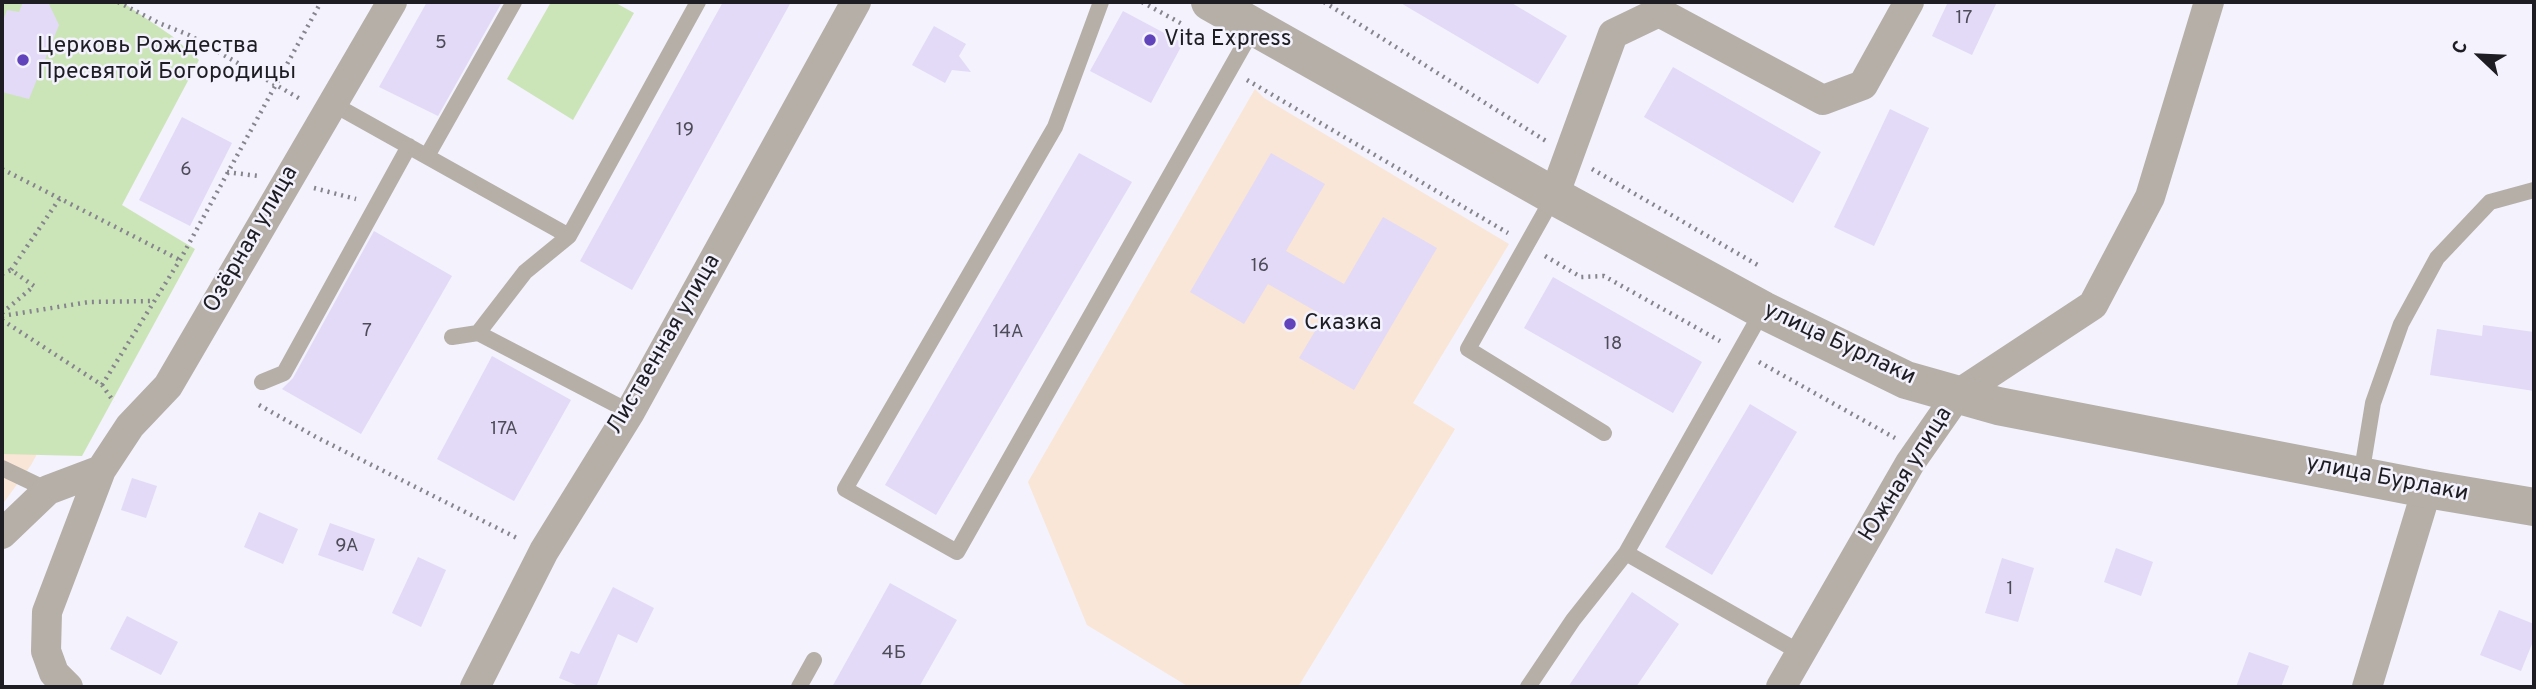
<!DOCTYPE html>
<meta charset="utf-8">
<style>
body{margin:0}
#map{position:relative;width:2536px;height:689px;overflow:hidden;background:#f3f2fd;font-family:Overpass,sans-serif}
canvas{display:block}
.frame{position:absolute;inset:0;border:4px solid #1e1d24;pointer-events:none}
.north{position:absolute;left:2445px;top:21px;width:70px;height:70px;-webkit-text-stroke:5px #f3f2fd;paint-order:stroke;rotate:293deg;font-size:19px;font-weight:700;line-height:28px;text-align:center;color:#1e1d24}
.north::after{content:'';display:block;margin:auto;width:24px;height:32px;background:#1e1d24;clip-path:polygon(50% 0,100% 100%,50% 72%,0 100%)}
</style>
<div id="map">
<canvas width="2536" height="689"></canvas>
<div class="frame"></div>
<div class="north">С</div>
</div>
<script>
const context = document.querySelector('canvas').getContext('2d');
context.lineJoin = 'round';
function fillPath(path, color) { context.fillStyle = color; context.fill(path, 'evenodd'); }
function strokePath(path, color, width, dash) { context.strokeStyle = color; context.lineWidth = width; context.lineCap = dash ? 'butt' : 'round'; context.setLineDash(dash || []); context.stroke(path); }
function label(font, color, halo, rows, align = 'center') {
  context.font = font + ' Overpass,sans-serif'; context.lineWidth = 5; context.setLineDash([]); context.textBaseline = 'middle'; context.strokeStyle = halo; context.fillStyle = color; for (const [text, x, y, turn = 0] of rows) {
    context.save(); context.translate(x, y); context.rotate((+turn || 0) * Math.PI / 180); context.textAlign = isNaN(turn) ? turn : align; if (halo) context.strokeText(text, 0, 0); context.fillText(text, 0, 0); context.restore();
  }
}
const education = new Path2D(`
 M1255 89 1264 98 1509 244 1413 403 1455 429 1298 687H1189L1087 625 1028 482Z
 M2 420 42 445 31 465 2 505Z`);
const green = new Path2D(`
 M2 2H122L172 36 199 60 122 205 195 249 82 456 2 454Z
 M551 2H614L634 13 573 120 507 79Z`);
const building = new Path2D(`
 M23 2H48L59 25 29 99 2 92V23L7 10 19 12Z
 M427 2H502L438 116 379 87Z
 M723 2H791L632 290 580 261Z
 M1399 2H1510L1567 36 1538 84Z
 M1948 2H1997L1972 55 1932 36Z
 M1123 11 1183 43 1151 103 1090 71Z
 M934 26 966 44 959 56 971 72 952 70 945 83 912 65Z
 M1673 67 1821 152 1793 203 1644 117Z
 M1890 109 1929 128 1874 246 1834 227Z
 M182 117 232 143 190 226 139 200Z
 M1079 153 1132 182 936 515 885 485Z
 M1271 153 1325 184 1286 251 1344 284 1383 217 1437 248 1354 390 1299 358 1324 316 1268 284 1244 324 1190 292Z
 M374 231 452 276 361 434 282 389 293 378Z
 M1553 277 1702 362 1673 413 1524 328Z
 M2483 325 2534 332V391L2430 375 2437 329 2482 336Z
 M492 356 571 400 514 501 437 459Z
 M1750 404 1797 432 1712 575 1665 547Z
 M132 478 157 486 146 518 121 510Z
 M259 512 298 529 283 564 244 547Z
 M330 523 375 539 363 571 318 555Z
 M2116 548 2153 562 2141 596 2104 582Z
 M418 557 446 570 421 627 392 613Z
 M2002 558 2034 568 2018 622 1985 613Z
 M890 583 957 620 919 687H832Z
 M613 587 654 608 637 643 618 634 596 687H581L559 678 571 651 579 654Z
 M1632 592 1679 624 1636 687H1568Z
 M2499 610 2534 624V639L2521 671 2480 655Z
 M127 616 178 642 161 675 110 649Z
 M2249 652 2289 666 2281 687H2236Z`);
const path = new Path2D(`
 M118 2 159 23 189 35 302 100
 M1142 2 1184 25
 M1324 2 1546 141
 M1247 80 1508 233
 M2 169 180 260
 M1592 169 1761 267
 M227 172 258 176
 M314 188 356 199
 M1545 256 1581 277 1604 276 1720 341
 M2 274 11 270
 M2 313 34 286 11 270 60 198
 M2 316 89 302 154 301
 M2 320 102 385 114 402
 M1759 362 1895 438
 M102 385 180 260 321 2
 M259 405 316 437 519 539`);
const service = new Path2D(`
 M1101 2 1055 127 845 489 957 552 1254 27
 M333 104 569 236 698 2
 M427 156 514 2
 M1554 196 1468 349 1604 433
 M478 333 525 272 569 236
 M452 337 478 333 630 412
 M262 382 284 373 409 146
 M2 468 48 490
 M2361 476 2373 403 2401 324 2437 258 2490 202 2534 190
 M1626 553 1801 653
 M799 687 814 660
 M1528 687 1573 620 1626 553 1763 310`);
const minor = new Path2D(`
 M1554 196 1613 34 1659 12 1823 100 1863 85 1909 2
 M2 534 48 490 101 470 130 426 168 386 392 2
 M68 687 54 673 46 651 47 612 101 470
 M475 687 544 551 630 412 856 2
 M1781 687 1910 463 1958 394 2093 305 2150 197 2209 2
 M2367 687 2427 489`);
const tertiary = new Path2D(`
 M1210 2 1554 196 1763 310 1906 380 1998 406 2427 489 2534 507`);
const markers = [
 [1150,40,7,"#6143bb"],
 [23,60,7,"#6143bb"],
 [1290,324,7,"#6143bb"]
];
const numberNames = [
 ["17",1964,19],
 ["5",441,44],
 ["19",685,131],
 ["6",186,171],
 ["16",1260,267],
 ["7",367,332],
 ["14А",1008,333],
 ["18",1613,345],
 ["17А",504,430],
 ["9А",347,547],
 ["1",2010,590],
 ["4Б",894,654]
];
const poiNames = [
 ["Vita Express",1164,40],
 ["Церковь Рождества",37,47],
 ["Пресвятой Богородицы",37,73],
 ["Сказка",1304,324]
];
const streetNames = [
 ["Озёрная улица",252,240,-60],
 ["Лиственная улица",665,345,-60],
 ["улица Бурлаки",1839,345,25],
 ["Южная улица",1907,475,-58],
 ["улица Бурлаки",2387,480,11]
];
fillPath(education, '#f9e6d6');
fillPath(green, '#cce5b8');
fillPath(building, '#e3daf7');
strokePath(path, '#86858e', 4.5, [2, 5]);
strokePath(service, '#b5afa8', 16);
strokePath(minor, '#b5afa8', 30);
strokePath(tertiary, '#b5afa8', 38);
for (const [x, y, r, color] of markers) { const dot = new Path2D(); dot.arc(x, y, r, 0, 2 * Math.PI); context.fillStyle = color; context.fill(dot); strokePath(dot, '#f3f2fd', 2.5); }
label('19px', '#4f4c59', null, numberNames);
label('23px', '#1e1d24', '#f3f2fd', poiNames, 'left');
label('23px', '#1e1d24', '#f3f2fd', streetNames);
</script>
